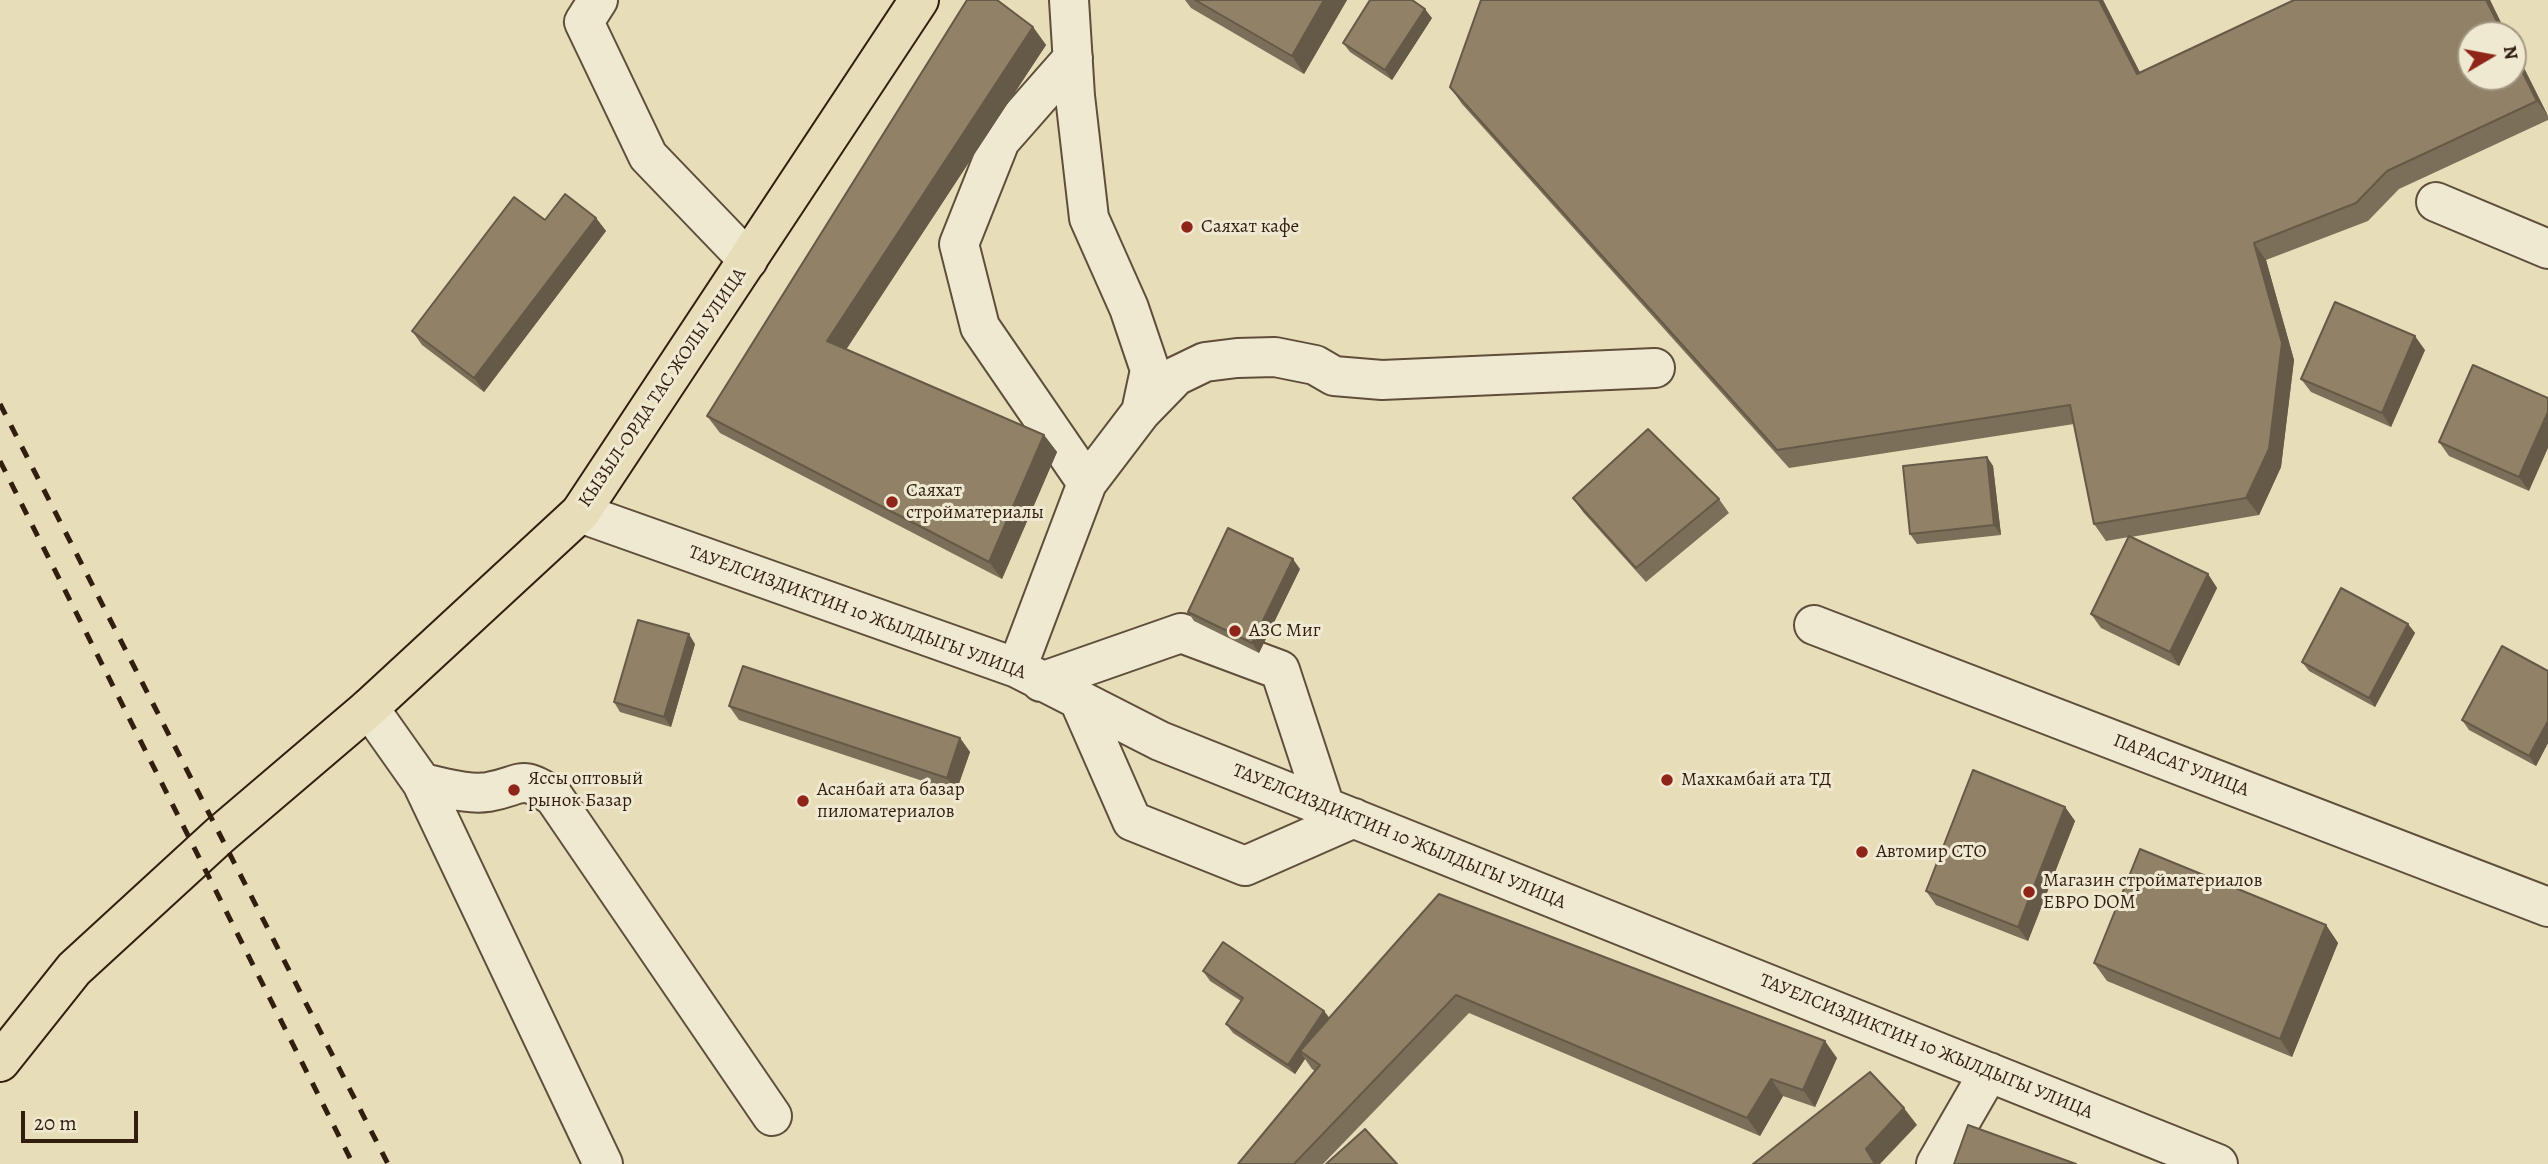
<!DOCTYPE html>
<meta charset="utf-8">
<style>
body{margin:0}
#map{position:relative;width:2548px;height:1164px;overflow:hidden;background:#e8ddb9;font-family:Alegreya,serif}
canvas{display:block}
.north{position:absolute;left:2457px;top:21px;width:70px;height:70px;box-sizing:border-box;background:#f0e9d2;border:2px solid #a49884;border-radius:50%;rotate:80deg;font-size:19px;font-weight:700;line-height:28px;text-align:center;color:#311e0f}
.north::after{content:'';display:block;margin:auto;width:24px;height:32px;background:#8f2418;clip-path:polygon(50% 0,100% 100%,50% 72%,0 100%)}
.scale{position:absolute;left:21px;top:1111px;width:117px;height:32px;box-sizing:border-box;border:4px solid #311e0f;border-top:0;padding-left:9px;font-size:21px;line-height:24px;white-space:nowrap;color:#311e0f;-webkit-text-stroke:5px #f0e9d2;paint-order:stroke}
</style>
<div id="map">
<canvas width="2548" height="1164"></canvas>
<div class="north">N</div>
<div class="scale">20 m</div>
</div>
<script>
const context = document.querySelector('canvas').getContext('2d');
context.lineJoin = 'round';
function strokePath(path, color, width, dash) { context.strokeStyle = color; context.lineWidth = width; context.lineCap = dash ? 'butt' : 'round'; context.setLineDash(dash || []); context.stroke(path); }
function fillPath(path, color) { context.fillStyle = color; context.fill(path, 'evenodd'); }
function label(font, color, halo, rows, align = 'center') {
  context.font = font + ' Alegreya,serif'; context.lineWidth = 6; context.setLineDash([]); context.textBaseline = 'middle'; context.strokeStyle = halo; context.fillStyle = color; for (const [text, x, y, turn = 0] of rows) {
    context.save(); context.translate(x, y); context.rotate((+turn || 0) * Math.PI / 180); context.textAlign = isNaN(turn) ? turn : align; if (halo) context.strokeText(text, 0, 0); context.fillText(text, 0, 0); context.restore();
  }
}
const minor = new Path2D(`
 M598 0 584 22 648 156 748 260
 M1073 58 1000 141 959 244 980 327 1087 483
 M2436 202 2548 249
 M1141 412 1176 376 1205 362 1237 358 1275 357 1315 365 1334 376 1382 380 1655 368
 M580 513 1017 668 1160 741 2218 1164
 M1814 625 2548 907
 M1017 668 1087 483 1141 412 1150 370 1129 308 1089 218 1075 96 1069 0
 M1041 682 1181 633 1280 670 1325 807
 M1078 698 1132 821 1245 866 1354 818
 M369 708 422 783 603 1164
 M422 783C443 787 467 795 488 792 523 786 519 773 554 797L772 1116
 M1936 1164 1989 1072`);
const major = new Path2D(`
 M0 1062 74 969 220 835 369 708 580 513 919 0`);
const rail = new Path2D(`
 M0 404 388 1164
 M0 461 353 1164`);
const wall = new Path2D(`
 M1185 0H1347L1304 74 1191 8Z
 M1481 0H2103L2140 73 2490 0 2507 35H2471L2513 46 2548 116V120L2399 189 2368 221 2266 260 2294 360 2281 467 2259 515 2131 537 2208 574 2217 588 2179 666 2101 628 2091 614 2129 537 2106 541 2094 524 2074 424 1789 468 1462 104 1450 87Z
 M1432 18 1392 80 1350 52 1343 43Z
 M1033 27 1046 45 846 349 1044 435 1057 452 1002 579 720 433 707 416Z
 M596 218 606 231 484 392 422 345 412 331 545 220Z
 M2425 350 2391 427 2311 392 2301 379Z
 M2473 365 2529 491 2449 456 2439 442Z
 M1987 457 1993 466 2001 535 1917 544 1910 534Z
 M1573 498 1719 499 1729 513 1646 582 1583 512Z
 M1300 569 1259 653 1194 621 1188 612Z
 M2408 624 2415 633 2375 707 2309 671 2302 662Z
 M695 644 671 727 620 712 614 702Z
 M2548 671V743L2536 766 2469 730 2462 720Z
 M729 706 960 738 970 752 956 792 739 720Z
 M2065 807 2075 821 2028 941 1936 905 1926 891Z
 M1439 894 1837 1058 1815 1107 1783 1096 1760 1136 1469 1013 1323 1164H1238L1315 1071 1312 1069 1305 1059 1295 1074 1233 1033 1226 1024 1241 1001 1210 981 1203 971 1324 1011 1329 1018Z
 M2326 925 2338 943 2292 1057 2107 981 2094 963Z`);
const shadedWall = new Path2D(`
 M1324 0H1347L1304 74 1292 56Z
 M2099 0H2103L2150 92 2137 74Z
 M2486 0H2490L2507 35H2504Z
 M1425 9 1432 18 1392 80 1385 70Z
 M1033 27 1046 45 840 359 827 341Z
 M2513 46 2548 116 2537 101 2513 53Z
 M596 218 606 231 484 392 474 378Z
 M2254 243 2266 260 2294 360 2281 467 2259 515 2246 498Z
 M2415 336 2425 350 2391 427 2382 413Z
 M2548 412V448L2529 491 2519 477Z
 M1044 435 1057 452 1002 579 989 562Z
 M1987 457 1993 466 2001 535 1994 525Z
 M1293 559 1300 569 1259 653 1252 643Z
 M2208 574 2217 588 2179 666 2170 652Z
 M2408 624 2415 633 2375 707 2369 698Z
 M689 634 695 644 671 727 664 717Z
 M2548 721V743L2536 766 2529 756Z
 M960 738 970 752 956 792 947 778Z
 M2065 807 2075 821 2028 941 2018 927Z
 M2326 925 2338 943 2292 1057 2280 1039Z
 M1324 1011 1331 1020 1300 1051 1305 1059 1295 1074 1288 1065Z
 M1825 1041 1837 1058 1815 1107 1803 1090Z
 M1771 1079 1783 1096 1760 1136 1747 1118Z
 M1904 1108 1917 1125 1880 1164H1875L1866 1149Z`);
const building = new Path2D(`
 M967 0H997L1033 27 827 341 1044 435 989 562 707 416Z
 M1195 0H1324L1292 56Z
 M1370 0H1412L1425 9 1385 70 1343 43Z
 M1481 0H2099L2137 74 2294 0H2486L2504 35H2471V77H2513V53L2537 101 2387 171 2356 203 2254 243 2282 343 2269 449 2246 498 2094 524 2070 405 1777 450 1450 87Z
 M565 194 596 218 474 378 412 331 514 197 545 220Z
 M2335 302 2415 336 2382 413 2301 379Z
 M2473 365 2548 398V412L2519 477 2439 442Z
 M1648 429 1719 499 1636 568 1573 498Z
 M1987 457 1994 525 1910 534 1903 466Z
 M1228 528 1293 559 1252 643 1188 612Z
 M2129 536 2208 574 2170 652 2091 614Z
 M2341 588 2408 624 2369 698 2302 662Z
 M638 620 689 634 664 717 614 702Z
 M2502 646 2548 671V721L2529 756 2462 720Z
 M743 666 960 738 947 778 729 706Z
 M1973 770 2065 807 2018 927 1926 891Z
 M2140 849 2326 925 2280 1039 2094 963Z
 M1439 894 1825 1041 1803 1090 1771 1079 1747 1118 1456 995 1294 1164H1238L1320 1065 1300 1051Z
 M1223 942 1324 1011 1288 1065 1226 1024 1243 998 1203 971Z
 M1870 1072 1904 1108 1866 1149 1875 1164H1753Z
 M1968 1125 2076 1164H1954Z
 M1365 1129 1397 1164H1326Z`);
const markers = [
 [1187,227,7,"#8f2418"],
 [892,502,7,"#8f2418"],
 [1235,631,7,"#8f2418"],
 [1667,780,7,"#8f2418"],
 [514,790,7,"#8f2418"],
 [803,801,7,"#8f2418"],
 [1862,852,7,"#8f2418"],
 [2029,892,7,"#8f2418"]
];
const poiNames = [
 ["Саяхат кафе",1201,227],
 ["Саяхат",906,491],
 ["стройматериалы",906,513],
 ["АЗС Миг",1249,631],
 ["Яссы оптовый",528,779],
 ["рынок Базар",528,801],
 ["Махкамбай ата ТД",1681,780],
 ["Асанбай ата базар",817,790],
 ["пиломатериалов",817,812],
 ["Автомир СТО",1876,852],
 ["Магазин стройматериалов",2043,881],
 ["ЕВРО DOM",2043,903]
];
const streetNames = [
 ["КЫЗЫЛ-ОРДА ТАС ЖОЛЫ УЛИЦА",663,388,-56],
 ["ТАУЕЛСИЗДИКТИН 10 ЖЫЛДЫГЫ УЛИЦА",857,613,20],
 ["ПАРАСАТ УЛИЦА",2181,766,21],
 ["ТАУЕЛСИЗДИКТИН 10 ЖЫЛДЫГЫ УЛИЦА",1399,837,22],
 ["ТАУЕЛСИЗДИКТИН 10 ЖЫЛДЫГЫ УЛИЦА",1926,1047,22]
];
strokePath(minor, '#5f4e3a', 42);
strokePath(major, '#311e0f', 42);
strokePath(minor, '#f0e9d2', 38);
strokePath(major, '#e8ddb9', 38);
strokePath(rail, '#311e0f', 5, [12, 12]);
fillPath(wall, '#7c6f59');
fillPath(shadedWall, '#655a48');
fillPath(building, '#908167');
strokePath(building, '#655a48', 2);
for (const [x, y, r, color] of markers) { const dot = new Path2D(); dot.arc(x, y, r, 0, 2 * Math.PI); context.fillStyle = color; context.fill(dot); strokePath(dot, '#f0e9d2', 2.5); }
label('19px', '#311e0f', '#f0e9d2', poiNames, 'left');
label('19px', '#311e0f', '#f0e9d2', streetNames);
</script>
